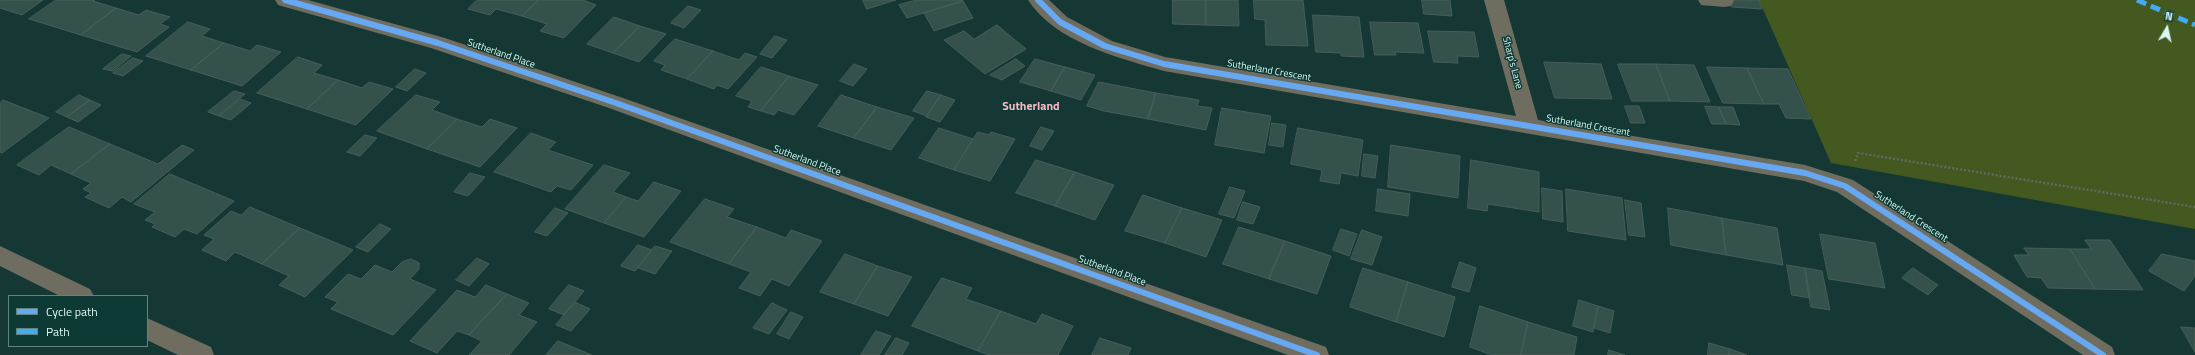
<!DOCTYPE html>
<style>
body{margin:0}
#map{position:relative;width:2195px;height:355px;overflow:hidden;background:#163835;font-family:"Titillium Web",sans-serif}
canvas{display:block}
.legend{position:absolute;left:8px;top:295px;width:140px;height:52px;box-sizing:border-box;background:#0e3a35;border:1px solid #608580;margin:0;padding:5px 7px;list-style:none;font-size:12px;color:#daf6f1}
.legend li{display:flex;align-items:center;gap:8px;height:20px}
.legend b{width:20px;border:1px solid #608580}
.north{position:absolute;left:2147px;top:8px;width:40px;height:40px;-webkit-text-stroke:3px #0e3a35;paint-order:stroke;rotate:9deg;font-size:11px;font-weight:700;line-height:16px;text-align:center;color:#daf6f1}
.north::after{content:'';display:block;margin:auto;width:14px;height:18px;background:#daf6f1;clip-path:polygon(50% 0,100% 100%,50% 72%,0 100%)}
</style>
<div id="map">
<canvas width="2195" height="355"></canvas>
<ul class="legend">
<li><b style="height:5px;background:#66a8f1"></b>Cycle path</li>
<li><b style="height:5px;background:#42abf6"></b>Path</li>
</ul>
<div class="north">N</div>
</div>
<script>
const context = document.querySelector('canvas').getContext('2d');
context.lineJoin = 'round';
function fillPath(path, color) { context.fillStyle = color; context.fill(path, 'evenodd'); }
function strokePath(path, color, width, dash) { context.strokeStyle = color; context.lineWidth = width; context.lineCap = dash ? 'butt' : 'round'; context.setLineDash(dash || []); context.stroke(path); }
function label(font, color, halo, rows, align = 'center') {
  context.font = font + ' "Titillium Web",sans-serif'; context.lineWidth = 3; context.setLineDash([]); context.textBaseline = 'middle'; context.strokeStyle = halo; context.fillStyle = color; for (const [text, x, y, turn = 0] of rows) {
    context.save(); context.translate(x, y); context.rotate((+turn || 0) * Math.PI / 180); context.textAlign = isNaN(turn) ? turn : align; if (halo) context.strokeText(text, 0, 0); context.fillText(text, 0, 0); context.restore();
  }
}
const green = new Path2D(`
 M1759 0H2195V229L1831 163Z`);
const building = new Path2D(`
 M0 0H43L22 15 0 8Z
 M56 0H95L93 1 116 8 81 35 29 19Z
 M477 0H539L522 16 496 9 490 15 468 9Z
 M539 0H583L596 5 564 38 540 31 547 24 522 16Z
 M863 0H896L867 9Z
 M917 0H962L963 1 907 18 899 5Z
 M1173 0H1206V25L1173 24Z
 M1206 0H1238L1239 26 1206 25Z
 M1254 0H1303L1308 46 1266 45 1265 20 1255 19Z
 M1422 0H1450L1452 16 1424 14Z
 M1729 0H1759L1762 9 1732 7Z
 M963 1 973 18 934 31 924 13Z
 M688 6 701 10 684 28 671 23Z
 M116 8 139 15 146 10 170 17 160 24 169 27 137 52 81 35Z
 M1313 15 1359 17 1364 57 1341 56V53L1316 52Z
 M614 17 640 26 613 53 587 44Z
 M188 22 210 29 202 36 224 43 191 70 146 56Z
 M1370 22 1418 23 1424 53 1395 52 1396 55H1375Z
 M997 25 1026 49 985 74 944 40 964 31 974 39Z
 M640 26 666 34 639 62 613 53Z
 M1428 31 1474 32 1479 57 1457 56 1458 63 1434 62Z
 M775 36 787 40 772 58 760 54Z
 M675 39 713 51 687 79 661 70 665 65 654 61Z
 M224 43 250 51 257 45 281 52 242 86 191 70Z
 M713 51 739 60 745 53 757 57 728 89 717 85 714 89 687 79Z
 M122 54 131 56 113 71 103 69Z
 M298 57 322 65 314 73 338 80 307 109 257 93Z
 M133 58 143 61 123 76 113 73Z
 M1016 59 1025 66 1002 80 990 75Z
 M1035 59 1065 67 1051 91 1020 82Z
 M1544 62 1601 64 1612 99 1555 98Z
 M854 64 867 69 853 86 840 81Z
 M1618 64H1656L1670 101H1632Z
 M1656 64 1694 65 1710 102 1670 101Z
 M761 67 789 76 761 111 748 107 752 101 736 96Z
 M1065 67 1095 75 1081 100 1051 91Z
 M1707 67 1747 68 1764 104 1723 103Z
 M1747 68 1788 69 1811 119 1786 118 1779 104H1764Z
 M415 69 426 73 407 91 396 87Z
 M789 76 818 85 794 115 778 110 774 115 761 111Z
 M338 80 362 88 369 82 393 89 356 125 307 109Z
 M1099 82 1156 93 1148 119 1104 111 1087 106Z
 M234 91 245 94 219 116 208 112Z
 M927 91 941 95 927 116 913 111Z
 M1156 93 1199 100 1197 106 1212 108 1206 130 1148 119Z
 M79 95 90 100 67 117 56 112Z
 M416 95 440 102 432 110 457 119 427 149 377 131Z
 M841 95 877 107 854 138 818 126Z
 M941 95 955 100 940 122 926 117Z
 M240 99 251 103 231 120 219 116Z
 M3 100 49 118 2 153 0 152V103Z
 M90 100 101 105 78 122 67 117Z
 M1625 106H1639L1645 123H1631Z
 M1705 106 1719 107 1726 124H1712Z
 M877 107 914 118 891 150 854 138Z
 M1719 107H1733L1740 125 1726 124Z
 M1222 108 1271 116 1264 153 1215 145Z
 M457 119 482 127 490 119 517 128 480 167 427 149Z
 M1272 123 1286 125 1283 147 1269 145Z
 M69 127 110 144 71 174 51 165 39 175 17 165Z
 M1041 127 1054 131 1042 150 1030 146Z
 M939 128 973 139 954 170 919 158Z
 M1298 128 1363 140 1358 176 1341 173 1339 184 1320 181 1322 170 1291 164Z
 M978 132 989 135 991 132 1015 139 990 181 954 170Z
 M531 133 556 142 548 150 593 165 571 190 557 186 551 192 494 172Z
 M365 135 377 138 360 156 347 152Z
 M110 144 158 164 182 145 194 150 131 202 122 197 109 208 85 197 91 193 83 189 91 183 71 174Z
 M1391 145 1460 156 1458 198 1388 187Z
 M1364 154 1378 156 1375 178 1362 176Z
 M1036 160 1075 172 1055 206 1016 193Z
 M1471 160 1539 172V212L1488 204 1487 211 1468 208Z
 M604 165 630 173 613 192 626 197 604 223 565 209Z
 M1075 172 1114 185 1095 220 1055 206Z
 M470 173 485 177 468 196 454 192Z
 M170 174 234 201 197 234 184 229 175 237 152 227 155 224 145 220 155 212 134 204Z
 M654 182 681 191 644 237 604 223 626 197 638 201Z
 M1230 187 1245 191 1234 218 1219 214Z
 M1542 188 1562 191 1563 222 1543 219Z
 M1378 189 1410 194 1408 216 1376 211Z
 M1566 189 1622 198 1626 240 1568 231Z
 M1143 195 1182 208 1165 243 1125 231Z
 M705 199 734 209 727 217 757 227 729 264 670 242Z
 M1625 200 1641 203 1645 237 1629 235Z
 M1243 202 1260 207 1253 224 1237 220Z
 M250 207 300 228 262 264 235 252 226 261 202 250 214 239 204 235 231 211 241 215Z
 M555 208 568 213 547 236 535 232Z
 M1182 208 1222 220 1206 257 1165 243Z
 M1668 208 1722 218 1726 255 1671 245Z
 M1722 218 1777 228 1783 265 1726 255Z
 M380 224 391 229 368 252 356 247Z
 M757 227 786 238 791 230 822 241 789 286 772 279 760 296 739 288 751 272 729 264Z
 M1239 227 1285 241 1269 279 1223 264Z
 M300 228 353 250 305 297 279 285 289 276 262 264Z
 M1341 229 1357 234 1349 256 1333 250Z
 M1362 230 1382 237 1372 265 1351 259Z
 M1820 234 1875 243 1885 288 1829 279Z
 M2085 240H2110L2143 290 2095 289 2070 249H2091Z
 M1285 241 1331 256 1317 294 1269 279Z
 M638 245 652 250 635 271 621 266Z
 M655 246 672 251 655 274 638 268Z
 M2024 248 2070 249 2095 289 2048 288 2041 278 2027 277 2014 255H2029Z
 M845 254 878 266 854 304 820 292Z
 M2162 254 2195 261V276L2184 291 2149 271Z
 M477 258 489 264 469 286 456 280Z
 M411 259 419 263V269L410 279 436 290 393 335 331 309 338 302 325 297 348 274 361 279 375 265 392 272 402 262Z
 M1460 262 1476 268 1469 292 1452 287Z
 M1787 265 1805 268 1810 298 1792 295Z
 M878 266 912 277 888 316 854 304Z
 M1363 268 1408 282 1396 322 1350 307Z
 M1805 268 1822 271 1830 310 1811 307Z
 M1913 268 1938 285 1928 295 1902 278Z
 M942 278 972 288 966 299 1001 311 978 351 912 326Z
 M1408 282 1455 297 1444 337 1396 322Z
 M486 285 507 294 469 335 457 331 437 353 410 341 457 290 475 297Z
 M569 285 584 291 564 315 549 309Z
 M507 294 529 303 519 315 537 322 509 355H469L482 341 469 335Z
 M1579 300 1598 306 1593 332 1573 326Z
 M575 302 590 309 571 331 556 325Z
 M772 303 787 310 769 334 753 328Z
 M1480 306 1528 322 1521 355H1492L1470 347Z
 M1598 306 1614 311 1610 333 1594 328Z
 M1001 311 1036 324 1042 314 1073 326 1058 355H989L978 351Z
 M791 312 803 317 789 339 777 334Z
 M1528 322 1577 337 1574 355H1521Z
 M2181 327 2195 328V352Z
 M876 331 891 336 879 355H861Z
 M896 338 909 343 902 355H885Z
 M1100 338 1131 348 1128 355H1092Z
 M558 341 592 355H546Z
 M1709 343 1730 349 1729 355H1708Z
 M1730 349 1747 355H1729Z
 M1609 350 1625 355H1608Z`);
const path = new Path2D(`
 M1855 161 1858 153 2195 207`);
const minor = new Path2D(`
 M275 0H308L445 38 623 98 1326 347 1329 355H1288L609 108 431 48 278 5Z
 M1028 0H1049L1067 17 1112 41 1165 57 1516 116 1484 0H1504L1538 120 1805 165 1853 180 2112 347 2115 355H2083L1837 192 1804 181 1164 71C1119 58 1055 42 1028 0Z
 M1698 0H1733L1734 1 1731 6 1724 7 1701 5Z
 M0 246 90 289 94 296H60L0 266Z
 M147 318 211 347 214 355H178L147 340Z`);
const quiet = new Path2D(`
 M2137 0 2195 25`);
const cycleway = new Path2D(`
 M285 0 438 43 616 103 1317 355
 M1038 0 1060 22 1105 46 1164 64 1805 173 1845 186 2103 355`);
const streetNames = [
 ["Sutherland Place",501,54,19],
 ["Sharp's Lane",1512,63,75],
 ["Sutherland Crescent",1269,71,10],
 ["Sutherland Crescent",1588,126,10],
 ["Sutherland Place",807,161,20],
 ["Sutherland Crescent",1911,217,33],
 ["Sutherland Place",1112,271,20]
];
const quarterNames = [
 ["Sutherland",1031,107]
];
fillPath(green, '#435920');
fillPath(building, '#35514b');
strokePath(building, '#465e59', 1);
strokePath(path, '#606b63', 2.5, [2, 2]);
fillPath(minor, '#6f6d60');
strokePath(quiet, '#42abf6', 5, [10, 5]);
strokePath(cycleway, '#66a8f1', 6);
label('10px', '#daf6f1', '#0e3a35', streetNames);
label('bold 12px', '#f9b6c4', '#0e3a35', quarterNames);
</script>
